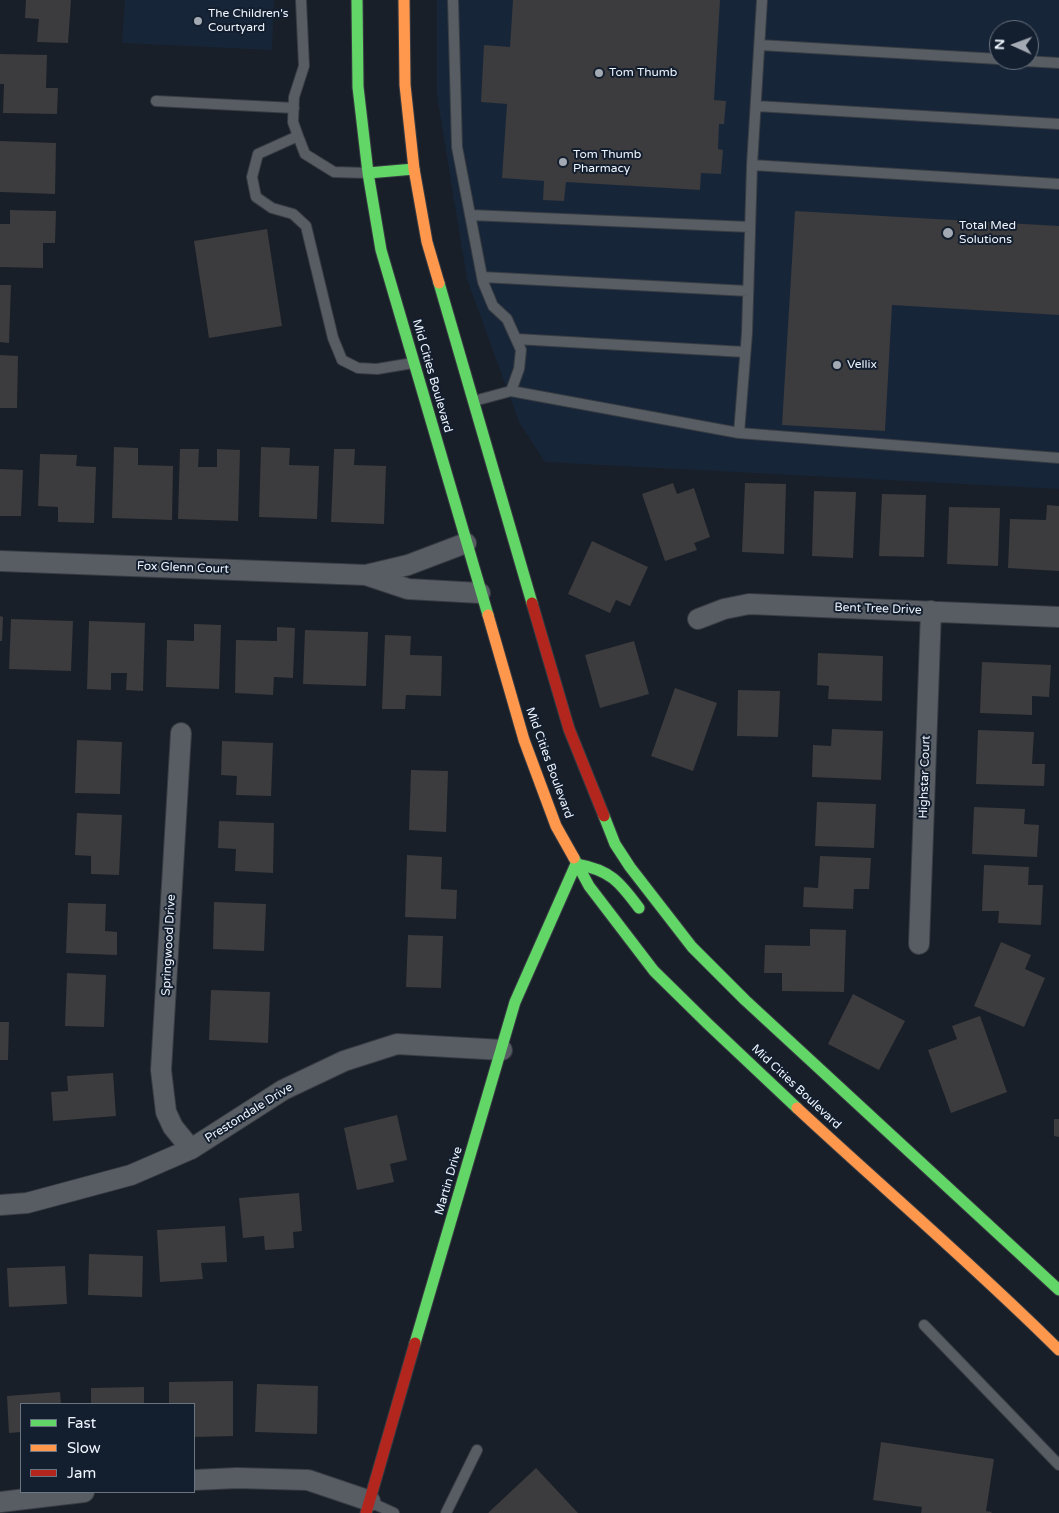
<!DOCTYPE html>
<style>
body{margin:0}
#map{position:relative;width:1059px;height:1513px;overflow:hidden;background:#191f28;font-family:"Varela Round",sans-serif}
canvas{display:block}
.legend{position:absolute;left:20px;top:1403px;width:175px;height:90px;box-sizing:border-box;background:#131e2e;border:1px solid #6b7481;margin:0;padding:6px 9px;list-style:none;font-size:15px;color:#eef5fe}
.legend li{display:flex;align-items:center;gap:10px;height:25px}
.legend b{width:25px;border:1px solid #6b7481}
.north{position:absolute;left:989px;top:20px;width:50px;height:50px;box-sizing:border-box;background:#131e2e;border:1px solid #6b7481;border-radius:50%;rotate:272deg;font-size:14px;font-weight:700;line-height:20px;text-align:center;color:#eef5fe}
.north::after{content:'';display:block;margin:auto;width:18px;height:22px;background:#a3aab3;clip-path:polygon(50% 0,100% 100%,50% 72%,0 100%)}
</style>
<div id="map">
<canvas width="1059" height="1513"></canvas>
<ul class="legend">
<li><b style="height:6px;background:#63d668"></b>Fast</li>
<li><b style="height:6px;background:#ff974d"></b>Slow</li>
<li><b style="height:6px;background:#b3261e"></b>Jam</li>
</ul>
<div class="north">N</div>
</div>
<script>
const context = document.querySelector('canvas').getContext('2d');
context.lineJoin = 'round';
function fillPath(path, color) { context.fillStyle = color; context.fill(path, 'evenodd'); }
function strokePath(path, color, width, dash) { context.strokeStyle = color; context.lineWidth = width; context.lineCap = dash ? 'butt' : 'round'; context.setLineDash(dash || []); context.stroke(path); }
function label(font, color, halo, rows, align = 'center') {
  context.font = font + ' "Varela Round",sans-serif'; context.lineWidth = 4; context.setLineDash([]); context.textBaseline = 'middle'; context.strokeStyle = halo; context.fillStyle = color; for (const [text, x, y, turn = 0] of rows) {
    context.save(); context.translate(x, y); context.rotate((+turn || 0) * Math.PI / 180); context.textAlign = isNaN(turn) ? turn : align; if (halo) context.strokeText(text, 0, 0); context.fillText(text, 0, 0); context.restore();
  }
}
const built = new Path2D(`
 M125 0H274L272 50 122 43Z
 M437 0H1059V489L545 462 519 422 467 279 437 95ZM999 30H1029V60H999Z`);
const building = new Path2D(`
 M26 0H71L68 43 37 42 39 19 25 18Z
 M513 0H720L714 100 726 101 724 124H719L718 149 723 150 721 174 701 173 700 190 566 182 564 201 543 200 544 181 502 178 507 104 481 102 484 45 510 47Z
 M0 54 47 55 46 88H58L57 114 3 113 4 84H0Z
 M0 141 56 143 55 194 0 192Z
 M10 210 56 211 55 243H43V268L0 267V224H10Z
 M795 211 1059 226V315L892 305 885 431 782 425Z
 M267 229 282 326 209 338 194 241Z
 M0 285H11L9 343 0 342Z
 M0 355 18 356 17 408H0Z
 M114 447 138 448V465L173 466 172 520 112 518Z
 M261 447 290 448 289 465 319 466 317 519 259 517Z
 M180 449H199L198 467H217V449L240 450 238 521 178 519Z
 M334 449H355L354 465 386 466 384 524 331 522Z
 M40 454 77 455 76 466 96 467 94 523 58 522V507L38 506Z
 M0 469 23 470 21 516H0Z
 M673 483 677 494 694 488 710 537 694 543 697 550 665 561 642 494Z
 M745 483 786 484 784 554 742 552Z
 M814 491 856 492 853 558 812 556Z
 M882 494 926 495 924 557 879 556Z
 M1047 505 1059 506V571L1008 568 1010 519 1046 520Z
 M949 507 1000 508 998 566 947 564Z
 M592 541 648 567 630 606 616 600 610 613 568 594Z
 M0 616 3 617 2 641H0Z
 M11 619 73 621 71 671 9 669Z
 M89 621 145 623 143 691 126 690 127 673H111V690L87 689Z
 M194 624 221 625 219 689 166 687 167 640 194 641Z
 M277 627 295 628 293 678 274 677 273 695 235 693 236 640 277 641Z
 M305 630 368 632 366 686 303 684Z
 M385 635 411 636 410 655 442 656 441 696 406 695 405 709H382Z
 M634 641 649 694 600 708 585 655Z
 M818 653 883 656 882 701 828 699 829 686 817 685Z
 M982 662 1051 665 1049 697 1032 696V715L980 713Z
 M675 688 717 703 693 771 651 756Z
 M738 690 780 691 778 737 737 736Z
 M832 729 883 731 881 780 812 777 813 745 831 746Z
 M978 730 1034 732 1032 764H1045L1044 786 976 784Z
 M77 740 122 742 120 794 75 793Z
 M222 741 273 743 271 796 236 795 237 776 221 775Z
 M411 770 448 771 446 832 409 830Z
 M817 802 876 804 874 848 815 846Z
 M974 807 1025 809 1024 824 1039 825 1037 857 972 854Z
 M77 813 122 815 119 875 91 874V856L75 855Z
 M219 821 274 823 273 873 235 871 236 849 218 848Z
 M407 855 442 857 441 889 457 890 456 919 405 917Z
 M820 856 871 858 869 889H854L853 909 803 907 804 887 818 888Z
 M984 865 1029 867 1028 885H1043L1041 925 998 923 999 911H982Z
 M214 902 266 904 264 951 213 949Z
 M68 903 106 904 105 931 117 932V955L66 953Z
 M810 929 846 930 844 992 782 991V973H764L765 945 810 946Z
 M408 935 443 936 441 988 406 987Z
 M1001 942 1031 955 1025 969 1045 978 1024 1027 974 1006Z
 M67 973 106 975 104 1027 65 1026Z
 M211 990 270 992 268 1043 209 1040Z
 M853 994 905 1021 879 1070 828 1044Z
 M980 1016 1007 1092 951 1113 928 1050 957 1039 952 1026Z
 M0 1022H9L8 1060H0Z
 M113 1073 116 1116 53 1121 51 1092 68 1091 67 1076Z
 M397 1115 407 1160 390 1164 394 1182 357 1190 344 1128Z
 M1054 1119H1059V1137L1054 1136Z
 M299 1193 302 1231 293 1232 294 1248 265 1250 264 1236 243 1238 239 1198Z
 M225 1226 227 1262 201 1263 203 1279 160 1282 157 1230Z
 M89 1254 143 1256 142 1297 88 1295Z
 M65 1266 67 1304 9 1307 7 1268Z
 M233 1381V1436L194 1437V1404H169V1382Z
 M257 1384 318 1386 317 1434 255 1432Z
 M144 1387V1404H91V1388Z
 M60 1392 61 1404H21V1432L9 1433 7 1396Z
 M881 1442 994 1459 986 1511 992 1512 991 1513H921L922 1507 873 1500Z
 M536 1468 578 1513H488Z`);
const lane = new Path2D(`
 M301 0 304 66 294 97 293 122 298 136 305 154 334 172 367 173
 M453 0 457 147 483 282 493 306 507 319 521 350 519 369 511 391 474 401
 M762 0 752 165 1059 184
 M760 45 999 59
 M1008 60 1059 63
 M156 101 294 108
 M756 106 1059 124
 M298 136 258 154 252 177 256 197 272 208 293 214 306 226 333 338 342 360 358 368 377 369 413 363
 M470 215 750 227
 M482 277 748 291
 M516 339 745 352
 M511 391 739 433 747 333 752 165
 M739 433 1059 458
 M924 1325 1059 1465
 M370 1502 394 1513
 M446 1513 477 1450`);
const street = new Path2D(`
 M0 561 366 575 408 589 480 593
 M366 575 408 565 466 543
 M698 619 724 609 749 604 1059 617
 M181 733 161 1070 166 1112 173 1127 191 1149
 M919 944 931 611
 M0 1205 27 1203 131 1175 191 1149 283 1090 344 1061 397 1044 502 1050
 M194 1480 237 1478 308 1480 370 1501
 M0 1502 84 1492`);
const fast = new Path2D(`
 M357 0 358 87 368 173 381 250 488 615
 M368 173 414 169
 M439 283 532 603
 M604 816 615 844 630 867 692 947 745 1000 1059 1290
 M574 858 589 886 654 971 708 1024 797 1108
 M576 864C610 870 619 881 639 908
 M415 1343 515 1002 576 864`);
const slow = new Path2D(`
 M404 0 405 85 414 169 427 242 439 283
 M488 615 524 740 556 826 574 858
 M797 1108C884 1189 975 1266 1059 1350`);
const jam = new Path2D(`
 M532 603 569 729 604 816
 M366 1513 415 1343`);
const markers = [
 [198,21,5,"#a3aab3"],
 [599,73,5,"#a3aab3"],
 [563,162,5,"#a3aab3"],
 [948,233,6,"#a3aab3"],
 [837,365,5,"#a3aab3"]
];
const poiNames = [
 ["The Children's",208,14],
 ["Courtyard",208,28],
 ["Tom Thumb",609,73],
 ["Tom Thumb",573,155],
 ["Pharmacy",573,169],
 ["Total Med",959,226],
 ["Solutions",959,240],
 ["Vellix",847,365]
];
const streetNames = [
 ["Mid Cities Boulevard",432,376,74],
 ["Fox Glenn Court",183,568,2],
 ["Bent Tree Drive",878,609,2],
 ["Mid Cities Boulevard",549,763,70],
 ["Highstar Court",925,777,-88],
 ["Springwood Drive",169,945,-87],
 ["Mid Cities Boulevard",796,1087,43],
 ["Prestondale Drive",249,1113,-32],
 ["Martin Drive",449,1181,-74]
];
fillPath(built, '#172538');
fillPath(building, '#3c3b3d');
strokePath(lane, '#383c43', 12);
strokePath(street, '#383c43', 22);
strokePath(fast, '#383c43', 13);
strokePath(slow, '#383c43', 13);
strokePath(jam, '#383c43', 13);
strokePath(lane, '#585d64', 10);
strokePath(street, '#585d64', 20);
strokePath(fast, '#63d668', 11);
strokePath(slow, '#ff974d', 11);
strokePath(jam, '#b3261e', 11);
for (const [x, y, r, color] of markers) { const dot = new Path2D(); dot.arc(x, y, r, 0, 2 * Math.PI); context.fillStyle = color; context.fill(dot); strokePath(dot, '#131e2e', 2); }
label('12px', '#eef5fe', '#131e2e', poiNames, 'left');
label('12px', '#eef5fe', '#131e2e', streetNames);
</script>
